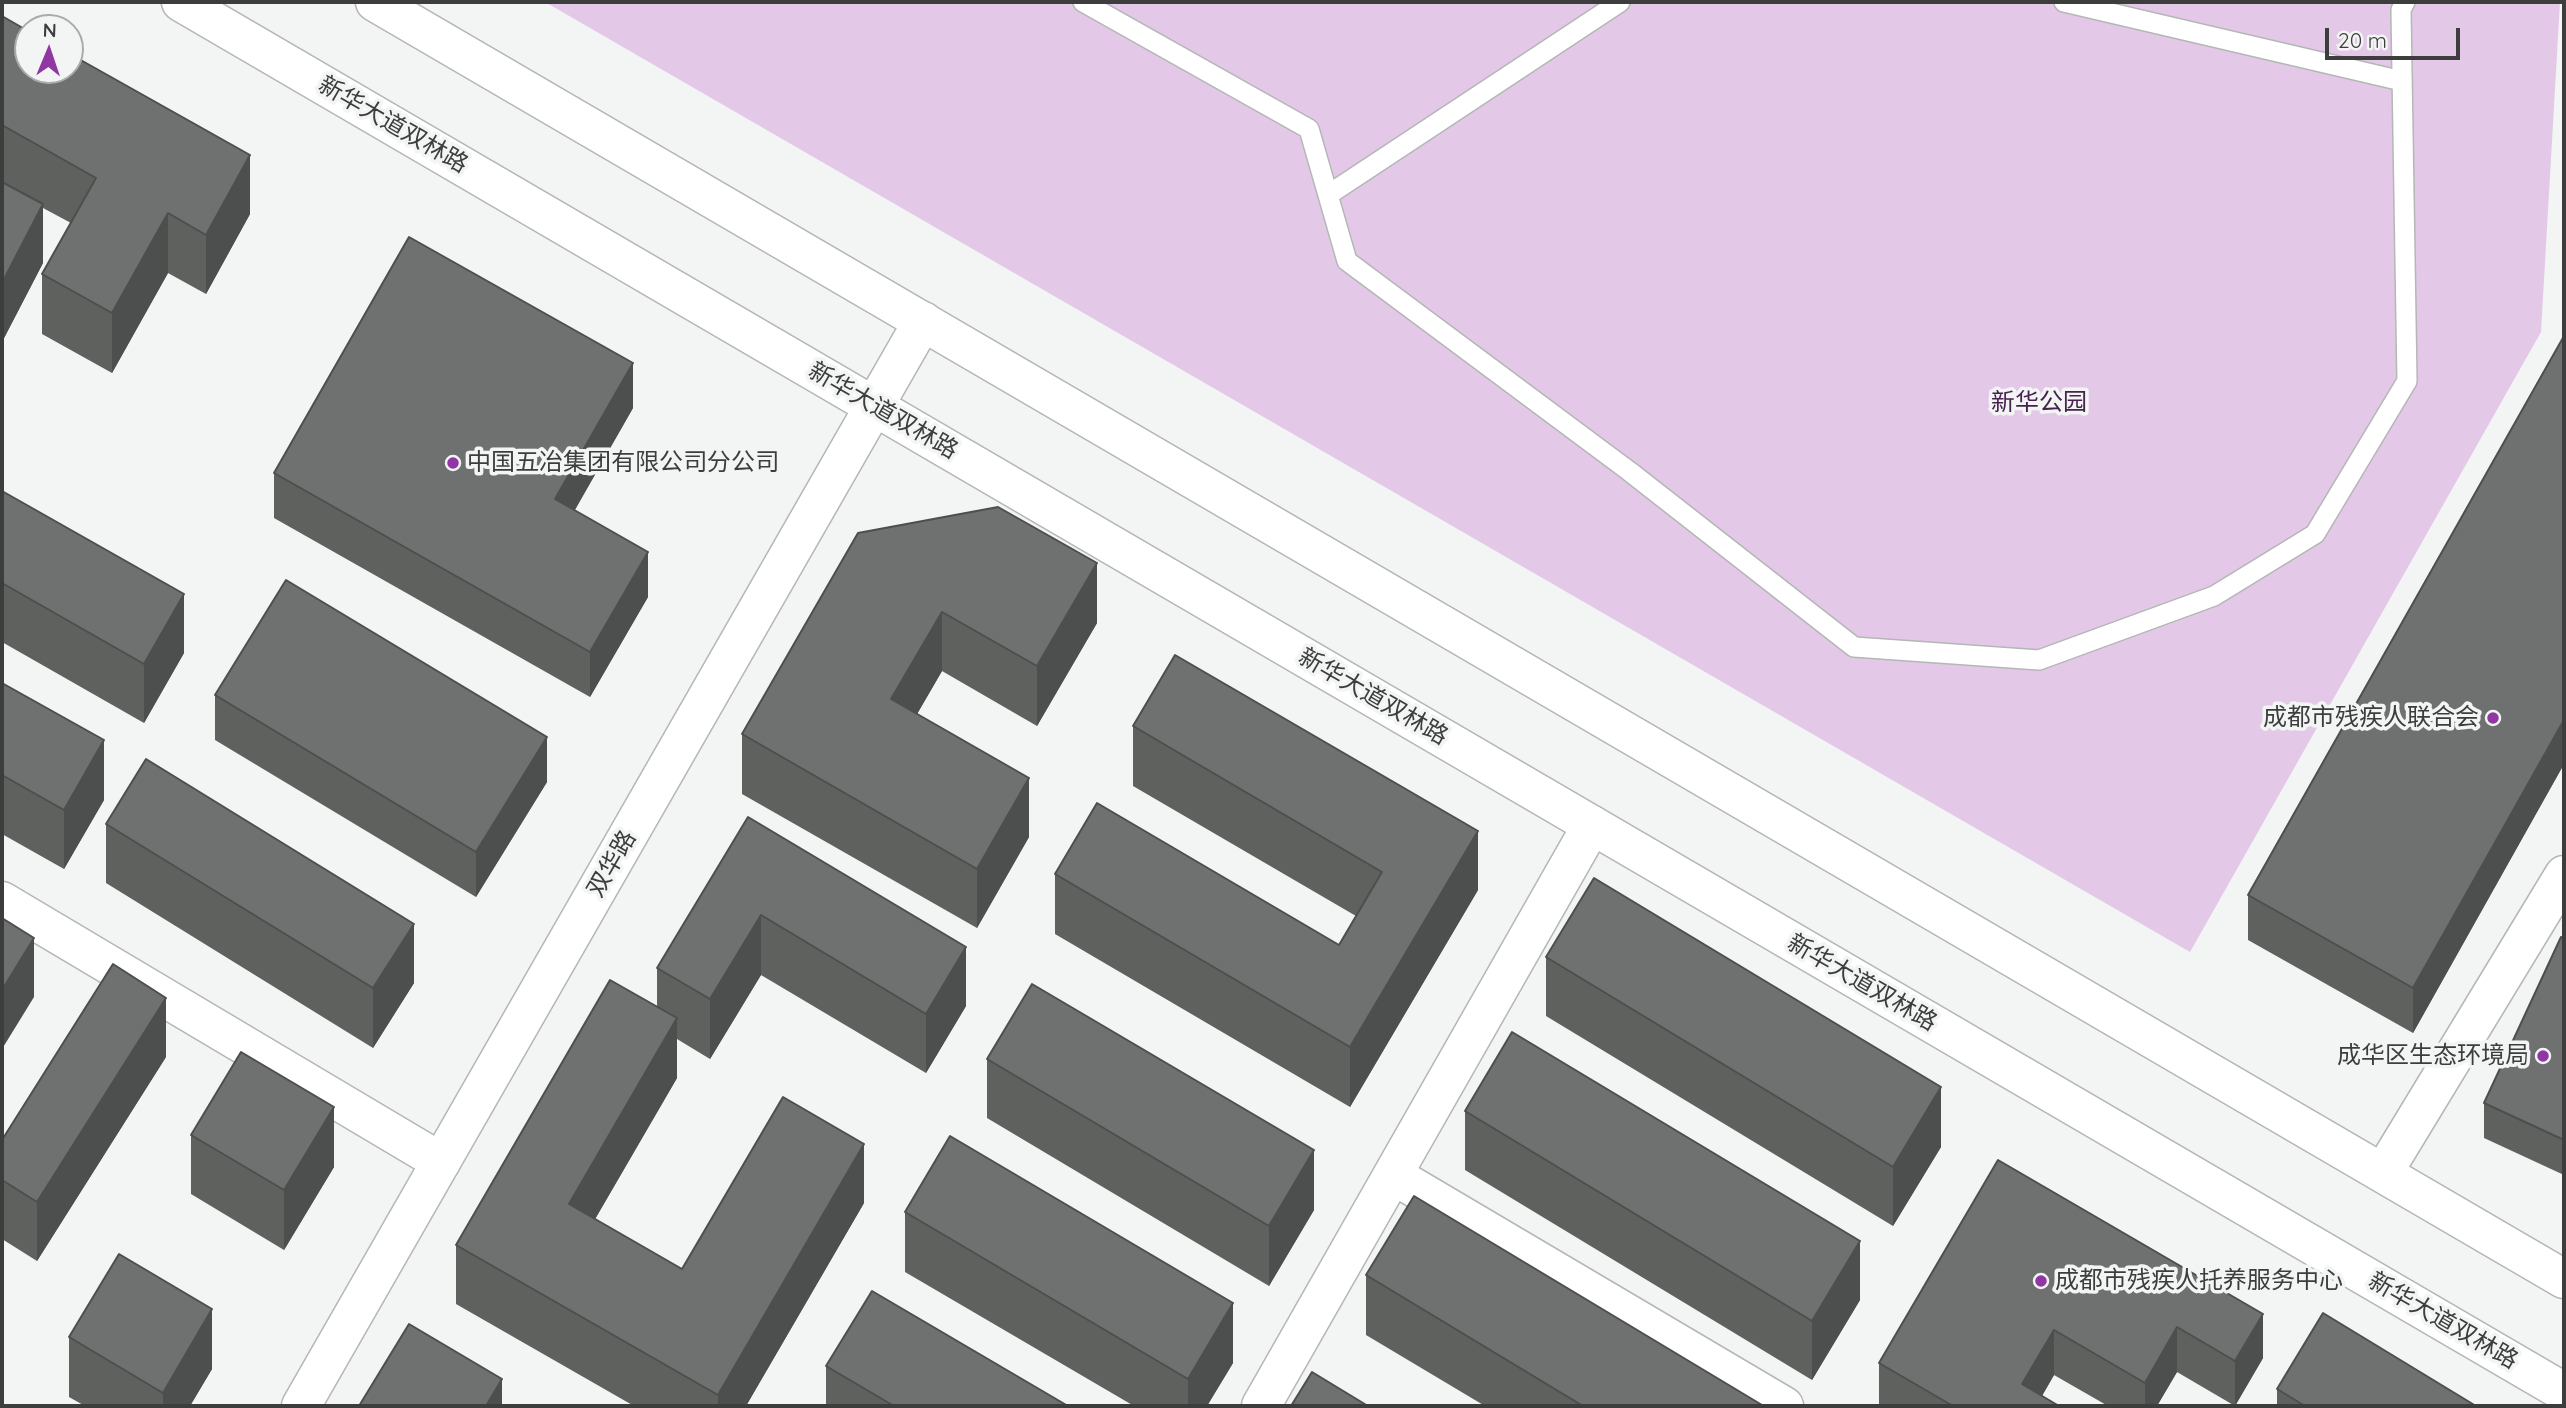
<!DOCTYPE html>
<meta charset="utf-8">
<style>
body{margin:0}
#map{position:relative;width:2566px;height:1408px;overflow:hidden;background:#f2f5f3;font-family:Quicksand,sans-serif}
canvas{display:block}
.frame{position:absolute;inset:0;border:4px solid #3c3d3c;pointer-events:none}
.north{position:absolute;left:14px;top:14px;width:70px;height:70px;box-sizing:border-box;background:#f2f5f3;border:2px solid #a9abaa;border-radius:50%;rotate:2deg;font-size:19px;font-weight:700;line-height:28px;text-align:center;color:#3c3d3c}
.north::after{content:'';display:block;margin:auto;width:24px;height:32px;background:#9037a3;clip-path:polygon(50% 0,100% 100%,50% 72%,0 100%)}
.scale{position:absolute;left:2325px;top:28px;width:135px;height:32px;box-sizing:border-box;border:4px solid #3c3d3c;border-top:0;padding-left:9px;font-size:21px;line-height:24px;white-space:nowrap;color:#3c3d3c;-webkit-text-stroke:5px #f2f5f3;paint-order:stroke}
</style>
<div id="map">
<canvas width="2566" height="1408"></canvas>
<div class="frame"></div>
<div class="north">N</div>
<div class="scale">20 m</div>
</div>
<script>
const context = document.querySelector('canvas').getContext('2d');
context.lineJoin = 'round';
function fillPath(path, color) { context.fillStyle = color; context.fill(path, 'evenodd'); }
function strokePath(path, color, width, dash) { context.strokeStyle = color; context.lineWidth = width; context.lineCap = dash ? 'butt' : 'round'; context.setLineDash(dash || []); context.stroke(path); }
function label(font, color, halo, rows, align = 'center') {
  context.font = font + ' Quicksand,"Noto Sans SC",sans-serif'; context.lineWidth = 7; context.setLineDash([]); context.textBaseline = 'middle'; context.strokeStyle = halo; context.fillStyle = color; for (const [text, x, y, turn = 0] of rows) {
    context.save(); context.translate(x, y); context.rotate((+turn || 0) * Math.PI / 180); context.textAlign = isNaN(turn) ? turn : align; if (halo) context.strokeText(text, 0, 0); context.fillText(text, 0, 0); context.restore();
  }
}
const green = new Path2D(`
 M545 2H2560L2541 332 2190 952Z`);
const service = new Path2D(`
 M1083 2 1309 129 1347 261 1629 471 1854 647 2039 660 2214 596 2315 534 2407 381 2401 10 2405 2
 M2064 2 2402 81
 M1328 195 1620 2`);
const minor = new Path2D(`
 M2 901 441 1162
 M2383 1173 2564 875
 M1393 1175 1784 1406
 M1261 1406 1592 825`);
const tertiary = new Path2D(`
 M301 1406 923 321`);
const primary = new Path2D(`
 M181 2 2564 1392
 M375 2 2564 1279`);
const wall = new Path2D(`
 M2 16 250 214 206 294 168 273 112 373 42 334V274L71 223 43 208V263L2 342Z
 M2564 336V764L2413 1033 2248 940V895Z
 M633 408 575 510 648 597 590 697 274 518V473Z
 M2 491 184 653 144 723 2 642Z
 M998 507 1097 623 1037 726 942 671 917 714 1029 837 977 928 742 794V734Z
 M2 683 104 800 64 869 2 834Z
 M215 695 547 782 476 897 215 740Z
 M1133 726 1478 890 1350 1107 1055 934V874L1339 945 1356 916 1133 786Z
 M748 817 966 1006 926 1073 761 975 710 1059 677 1039V1078L595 1219 682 1269 864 1203 746 1406H634L456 1304V1245L657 1007V968Z
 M106 824 414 983 373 1048 106 883Z
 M2564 938V1175L2484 1138V1103Z
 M1546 957 1941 1147 1893 1226 1546 1016Z
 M166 1057 37 1261 2 1239V1140Z
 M987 1059 1314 1210 1269 1286 987 1118Z
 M1465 1111 1860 1300 1812 1380 1465 1170Z
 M191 1135 334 1167 284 1250 191 1194Z
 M1998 1160 2263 1358 2235 1406 2177 1372 2157 1406H2108L2054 1375 2042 1396 2059 1406H1879V1363Z
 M905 1212 1233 1363 1207 1406H1134L905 1272Z
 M1366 1275 1762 1406H1485L1366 1335Z
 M69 1337 212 1369 190 1406H85L69 1397Z
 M826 1366 1068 1406H826Z
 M2277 1389 2476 1406H2277Z`);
const shadedWall = new Path2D(`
 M250 155V214L206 294V235Z
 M43 204V263L2 342V283Z
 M168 213V273L112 373V313Z
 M633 363V408L555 544V499Z
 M648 552V597L590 697V652Z
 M1097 563V623L1037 726V666Z
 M184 594V653L144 723V664Z
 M942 612V671L891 759V699Z
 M2564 720V764L2413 1033V988Z
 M547 737V782L476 897V852Z
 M104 740V800L64 869V810Z
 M1029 778V837L977 928V869Z
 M1478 831V890L1350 1107V1047Z
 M761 915V975L710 1059V999Z
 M414 924V983L373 1048V988Z
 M34 938V997L2 1049V990Z
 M966 947V1006L926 1073V1014Z
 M166 998V1057L37 1261V1202Z
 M677 1018V1078L569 1264V1204Z
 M1941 1087V1147L1893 1226V1167Z
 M334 1107V1167L284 1250V1190Z
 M864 1144V1203L746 1406H718V1395Z
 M1314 1150V1210L1269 1286V1226Z
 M1860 1241V1300L1812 1380V1321Z
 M4 1275V1334L2 1338V1279Z
 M1233 1303V1363L1207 1406H1188V1379Z
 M212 1309V1369L190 1406H163V1393Z
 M2263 1314V1358L2235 1406V1361Z
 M2177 1327V1372L2157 1406H2145V1383Z
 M2054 1330V1375L2036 1406 2022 1384Z
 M502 1379V1406H486Z`);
const building = new Path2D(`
 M2 16 28 31V70H70V54L250 155 206 235 168 213 112 313 42 274 96 178 2 125Z
 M2 182 43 204 2 283Z
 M409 237 633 363 555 499 648 552 590 652 274 473Z
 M2564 336V720L2413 988 2248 895Z
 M2 491 184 594 144 664 2 583Z
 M998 507 1097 563 1037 666 942 612 891 699 1029 778 977 869 742 734 858 533Z
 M286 580 547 737 476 852 215 695Z
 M1175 655 1478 831 1350 1047 1055 874 1097 803 1339 945 1382 872 1133 726Z
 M2 683 104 740 64 810 2 775Z
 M146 759 414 924 373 988 106 824Z
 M748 817 966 947 926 1014 761 915 710 999 657 968Z
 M1594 878 1941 1087 1893 1167 1546 957Z
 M2 918 34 938 2 990Z
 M2561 937 2564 938V1140L2484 1103Z
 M113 964 166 998 37 1202 2 1180V1140Z
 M610 980 677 1018 569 1204 682 1269 783 1097 864 1144 718 1395 456 1245Z
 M1032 984 1314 1150 1269 1226 987 1059Z
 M1512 1032 1860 1241 1812 1321 1465 1111Z
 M241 1052 334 1107 284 1190 191 1135Z
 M950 1136 1233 1303 1188 1379 905 1212Z
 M1998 1160 2263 1314 2235 1361 2177 1327 2145 1383 2054 1330 2022 1384 2059 1406H1953L1879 1363Z
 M1414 1196 1762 1405 1761 1406H1583L1366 1275Z
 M119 1254 212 1309 163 1393 69 1337Z
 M872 1291 1068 1406H894L826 1366Z
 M2323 1313 2476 1406H2305L2277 1389Z
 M409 1324 502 1379 486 1406H359Z
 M1312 1372 1368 1406H1291Z`);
const markers = [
 [453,463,7,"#9037a3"],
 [2493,718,7,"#9037a3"],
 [2543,1056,7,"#9037a3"],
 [2041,1281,7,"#9037a3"]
];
const streetNames = [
 ["新华大道双林路",393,125,30],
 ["新华大道双林路",883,411,30],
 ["新华大道双林路",1373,697,30],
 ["双华路",612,864,-60],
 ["新华大道双林路",1862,983,30],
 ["新华大道双林路",2443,1321,30]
];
const parkNames = [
 ["新华公园",2039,403]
];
const poiNames = [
 ["中国五冶集团有限公司分公司",467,463],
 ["成都市残疾人联合会",2479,718,"right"],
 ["成华区生态环境局",2529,1056,"right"],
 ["成都市残疾人托养服务中心",2055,1281]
];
fillPath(green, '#e3c8e8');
strokePath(service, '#b4b7b5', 22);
strokePath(minor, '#b4b7b5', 41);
strokePath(tertiary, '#b4b7b5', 41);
strokePath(primary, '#b4b7b5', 41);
strokePath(service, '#fff', 19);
strokePath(minor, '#fff', 38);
strokePath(tertiary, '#fff', 38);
strokePath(primary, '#fff', 38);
fillPath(wall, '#5f615f');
fillPath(shadedWall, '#4d4f4e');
fillPath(building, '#6e716f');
strokePath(building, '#4d4f4e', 2);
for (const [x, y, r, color] of markers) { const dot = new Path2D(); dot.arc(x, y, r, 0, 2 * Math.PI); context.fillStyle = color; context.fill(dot); strokePath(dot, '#f2f5f3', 2.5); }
label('24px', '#3c3d3c', '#f2f5f3', streetNames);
label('24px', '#47214f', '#f2f5f3', parkNames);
label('24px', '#3c3d3c', '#f2f5f3', poiNames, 'left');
</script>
